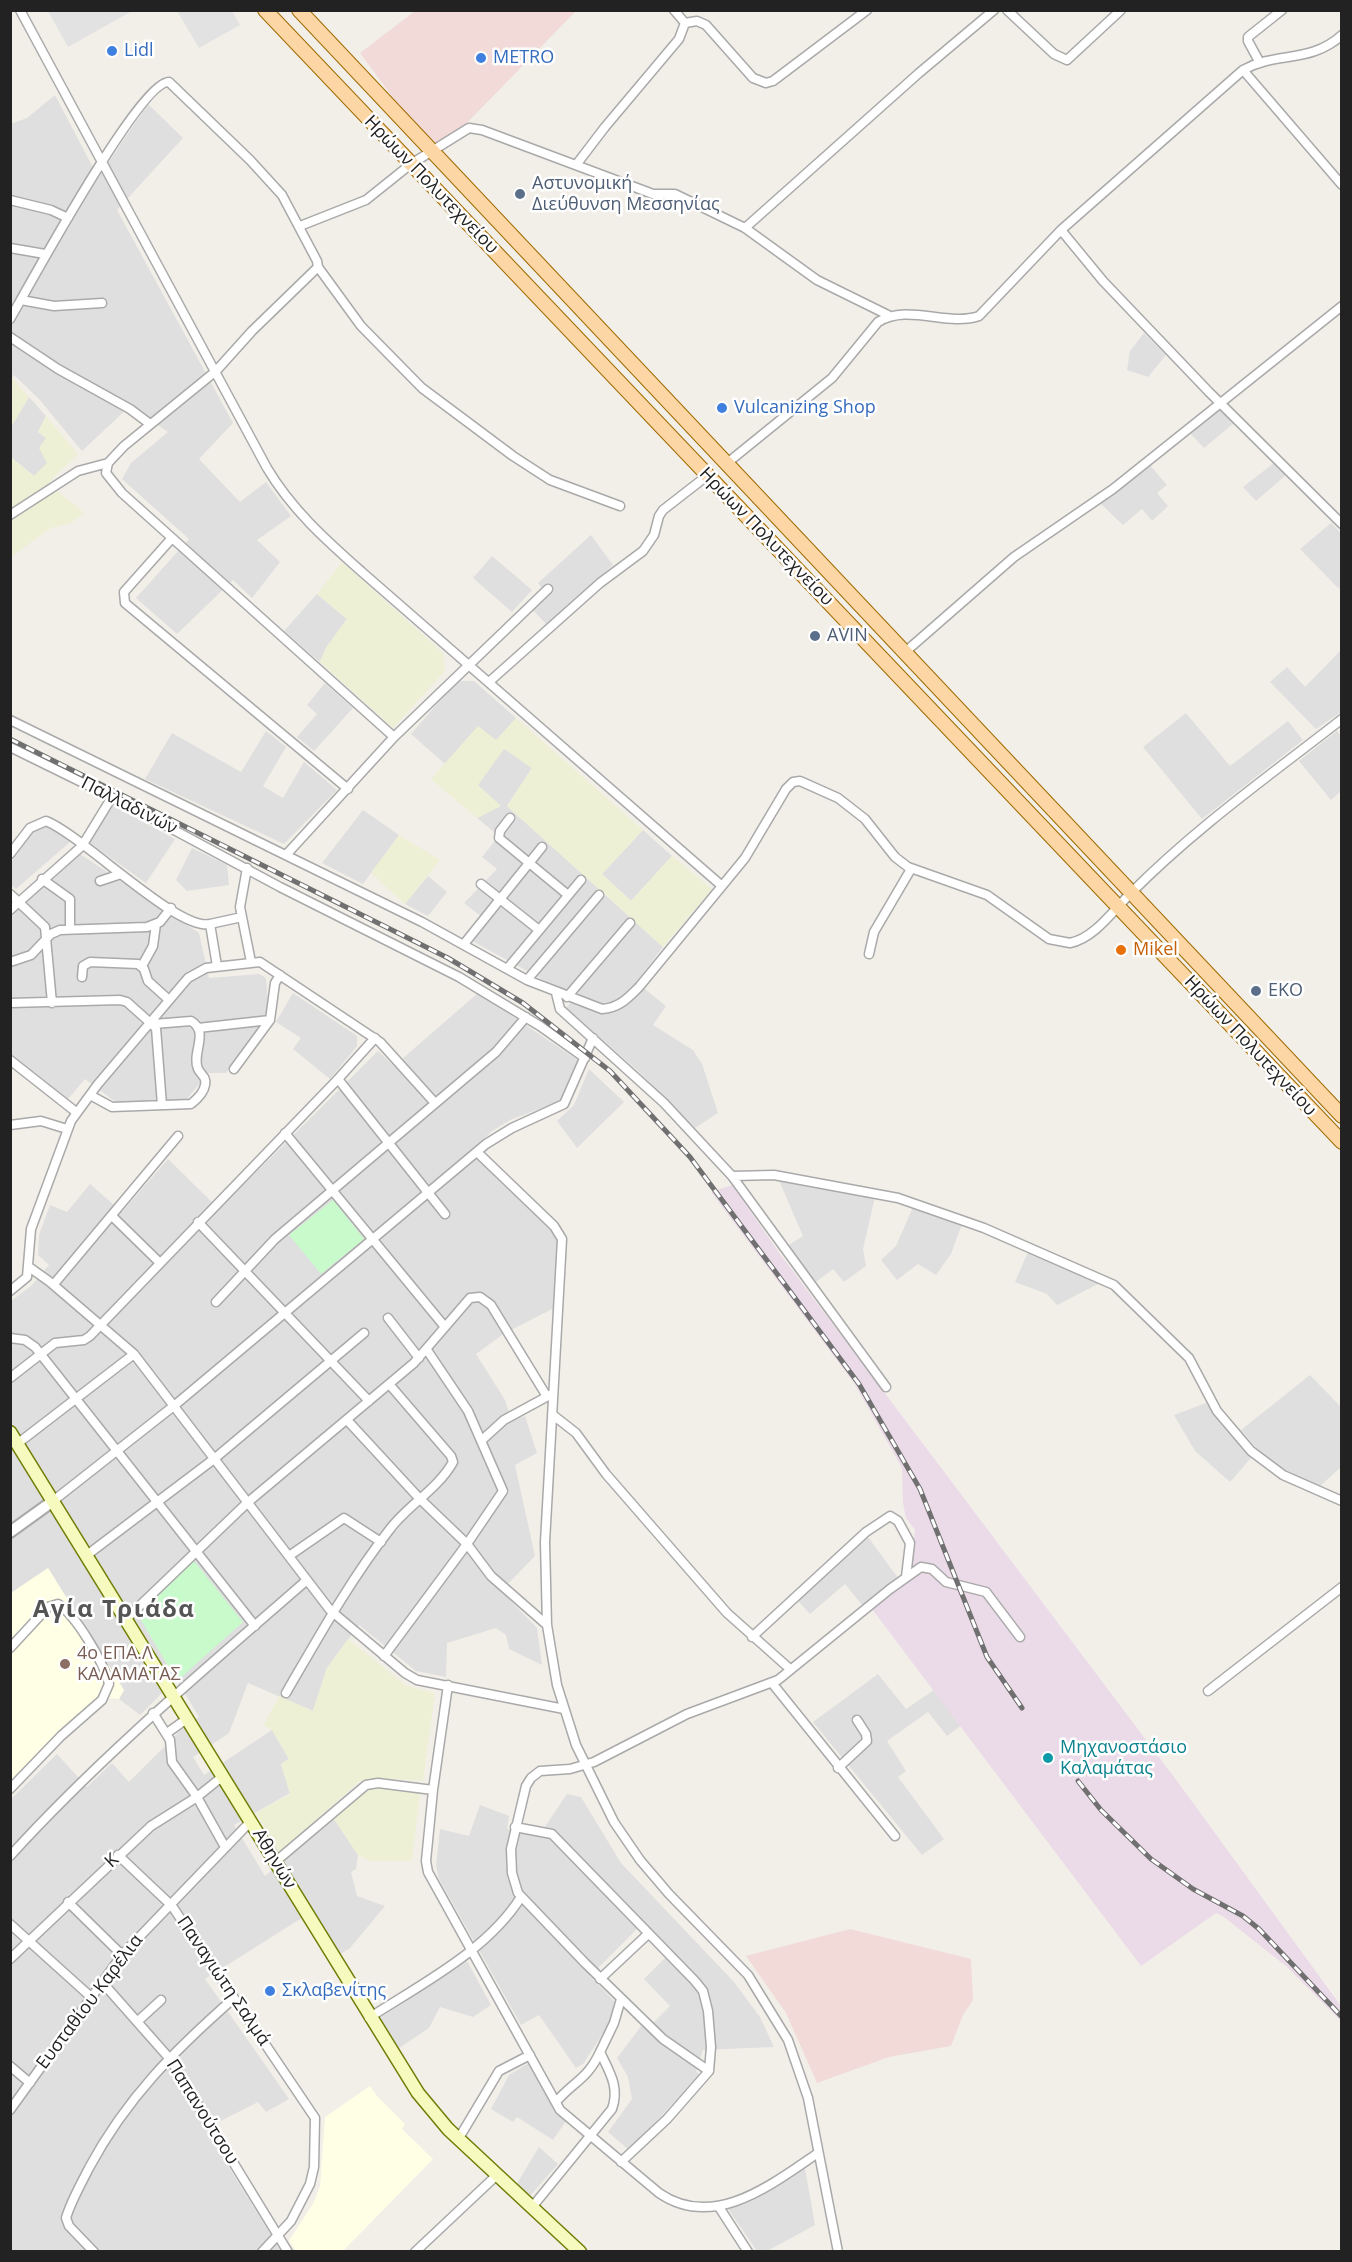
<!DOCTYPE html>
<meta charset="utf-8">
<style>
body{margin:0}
#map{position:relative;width:1352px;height:2262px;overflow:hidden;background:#f2efe9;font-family:"Open Sans",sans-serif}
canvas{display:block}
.frame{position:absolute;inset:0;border:12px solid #222;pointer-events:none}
</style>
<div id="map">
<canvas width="1352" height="2262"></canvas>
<div class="frame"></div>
</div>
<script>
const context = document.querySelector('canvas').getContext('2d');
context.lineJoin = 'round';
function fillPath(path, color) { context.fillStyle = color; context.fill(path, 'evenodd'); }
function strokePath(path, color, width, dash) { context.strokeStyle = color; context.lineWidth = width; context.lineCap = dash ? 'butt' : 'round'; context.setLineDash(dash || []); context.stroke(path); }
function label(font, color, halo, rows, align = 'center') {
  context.font = font + ' "Open Sans",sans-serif'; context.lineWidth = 5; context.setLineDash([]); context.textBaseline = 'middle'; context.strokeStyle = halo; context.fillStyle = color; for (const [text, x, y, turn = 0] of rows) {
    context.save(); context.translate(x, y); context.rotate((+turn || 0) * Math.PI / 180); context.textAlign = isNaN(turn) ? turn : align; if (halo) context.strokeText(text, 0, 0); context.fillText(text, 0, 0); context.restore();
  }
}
const residential = new Path2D(`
 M55 95 98 177 148 104 183 138 117 210 233 423 199 459 240 502 266 482 291 516 257 540 280 562 252 598 233 580 177 634 136 598 189 539 122 479 131 463 168 432 130 406 82 451 39 399 14 375 11 379V124L27 118Z
 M1144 333 1166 355 1148 377 1127 370 1130 351Z
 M29 397 46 416 38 432 46 438 48 463 34 476 11 457V427Z
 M1218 407 1234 423 1204 448 1188 431Z
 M1148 463 1167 485 1157 493 1168 506 1152 521 1142 509 1123 525 1100 503Z
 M1274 463 1286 475 1256 501 1243 487Z
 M1331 523 1341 533V585L1339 589 1300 549Z
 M591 535 613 565 547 625 529 606 544 591 538 583Z
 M492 556 532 590 512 612 473 578Z
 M317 594 347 619 326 648 320 662 284 631Z
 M1341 650V712L1316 729 1270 682 1287 667 1305 687Z
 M457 681H474L516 718 496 741 478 727 445 764 411 734Z
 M325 683 353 708 314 751 297 737 317 714 307 705Z
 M1186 713 1230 766 1288 721 1303 740 1202 819 1143 747Z
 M266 731 286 747 263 786 283 798 304 762 337 790 284 844 145 779 172 733 241 772Z
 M1337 731 1341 736V791L1331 800 1299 761Z
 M504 748 532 768 507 806 663 947 636 982 666 1006 653 1025 693 1050 702 1064 718 1113 695 1128 637 1070 566 1008 579 993 567 988 564 991 472 941 487 921 464 903 497 869 482 857 499 836 477 818 500 806 477 785Z
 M113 806 175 839 146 883 87 841Z
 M363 810 399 835 363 884 322 863Z
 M49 825 70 842 16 889 11 885V862L35 829Z
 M643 830 672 856 631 901 602 874Z
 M192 848 227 865 229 885 187 891 176 880Z
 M80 854 199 933 209 978 259 974 266 978 269 1018 226 1073H208L187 1099 117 1103 85 1079 68 1099 11 1054 10 911Z
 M428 876 447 892 428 916 405 904Z
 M293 993 357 1036V1046L330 1079 293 1049 301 1038 276 1022Z
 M478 993 579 1061 560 1101 510 1120 492 1131 472 1150 552 1230 559 1246 560 1305 505 1333 476 1354 505 1400 512 1421 525 1416 537 1453 515 1465 535 1556 501 1591 537 1628 542 1665 509 1649 506 1635 496 1628 447 1643 446 1677 416 1671 359 1625 327 1668 313 1711 248 1683 229 1733 193 1757 204 1775 272 1730 289 1759 281 1764 290 1793 234 1825 265 1876 334 1819 358 1855 356 1869 351 1872 357 1896 385 1906 350 1948 339 1955 313 1911 205 1979 289 2099 266 2112 258 2102 205 2129 281 2251H11L10 1800 57 1754 87 1787 112 1763 129 1782 180 1731 199 1717 176 1679 140 1715 119 1699 124 1690 48 1568 11 1593V1301L31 1286 49 1265 38 1255 39 1235 50 1205 67 1212 90 1184 122 1212 168 1159 219 1209 378 1051 394 1066Z
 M589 1069 624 1102 577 1148 557 1121 574 1105Z
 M778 1178 875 1197 863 1249 866 1266 844 1282 833 1269 812 1285 784 1248 803 1236Z
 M913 1207 962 1224 951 1254 936 1275 918 1264 897 1280 881 1260 896 1246Z
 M1028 1252 1100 1283 1057 1305 1047 1294 1015 1282Z
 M1310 1375 1341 1407V1467L1319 1487 1267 1460 1241 1430Z
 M1206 1403 1251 1458 1230 1482 1195 1451 1174 1415Z
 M868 1537 898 1578 863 1606 845 1584 810 1614 797 1600Z
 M878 1674 906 1709 934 1690 962 1725 947 1736 928 1712 887 1741 906 1771 898 1777 944 1839 922 1855 813 1722Z
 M567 1794 581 1797 621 1863 734 1982 760 2017 774 2047 703 2050 696 2071 700 2075 629 2150 608 2132 632 2099 628 2077 617 2058 642 2025 647 2029 670 2006 644 1979 671 1952 642 1924 590 1976 614 2001 613 2018 583 2064 576 2068 539 2015 521 2025 439 1879 436 1866 440 1829 469 1836 480 1805 509 1816 507 1829 540 1834Z
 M467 1961 491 2005 473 2017 440 2007 429 2028 399 2048 380 2018Z
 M530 2062 566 2121 553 2140 517 2117 513 2122 491 2109 509 2075Z
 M539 2147 558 2164 529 2197 516 2185Z
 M805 2168 815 2225 767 2251H757L728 2209Z`);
const commercial = new Path2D(`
 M415 11H576L465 125 435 145 396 102 360 53Z
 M850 1929 971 1959 973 2000 963 2015 951 2046 889 2057 817 2083 786 2013 746 1956Z`);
const industrial = new Path2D(`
 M732 1185 780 1254 1180 1785 1341 2006V2021L1287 1967 1224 1917 1216 1913 1141 1966 869 1605 910 1573 915 1530 906 1518 903 1503 902 1468 854 1383 711 1192Z`);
const education = new Path2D(`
 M48 1568 124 1690 119 1699 98 1697 65 1725 11 1780V1593Z
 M370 2086 377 2096 405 2124 402 2129 433 2159 343 2251H296L289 2241 314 2202 320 2186 325 2117Z`);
const farmland = new Path2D(`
 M12 377 29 397 11 427 10 379Z
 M46 416 78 454 48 483 84 513 71 523 51 528 11 557 10 457 34 476 47 463 39 448 46 438 38 432Z
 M342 562 443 653 445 671 393 728 320 662 326 648 347 619 317 594Z
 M516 718 643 830 602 874 631 901 672 856 712 889 663 947 507 806 532 768 504 749 478 785 501 806 477 818 431 779 478 726 496 740Z
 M399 835 440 860 405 904 371 873Z
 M348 1639 407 1686 435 1693 423 1781 380 1778 360 1781 279 1852 256 1813 290 1794 281 1764 289 1759 272 1730 264 1725 279 1696 313 1711 327 1668Z
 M374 1787 417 1791 420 1794 412 1861H369L358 1855 334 1819 359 1793Z`);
const park = new Path2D(`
 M333 1200 364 1239 321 1274 289 1235Z
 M194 1561 243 1622 177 1681 138 1615Z`);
const parking = new Path2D(`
 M48 11H132L68 47Z
 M177 11H232L240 25 199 48Z`);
const minor = new Path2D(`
 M20 10 267 468C292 510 326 540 362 572L722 886
 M1007 10 1054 54 1067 60 1121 10
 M685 23 697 21 706 25 753 78 766 83 773 81 867 10
 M1260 63 1248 41V37L1282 10
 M1243 70 1342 185
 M576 165 605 127 679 39 685 23 674 10
 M10 200 51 210 68 218
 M300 226 366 200 411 164 469 128 482 130 653 194H675L745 228 817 280 888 315
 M745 228 919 73 994 10
 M1061 230 1103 281 1209 392 1342 524
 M10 248 45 254
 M318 267 252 331 216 371 124 446 108 463 106 473 122 493 394 737
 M21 300 54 306 102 303
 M10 319C29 286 140 81 169 82L250 160 282 195 317 261 318 267 361 326 422 388 513 456 550 480 620 506
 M10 337 58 369 130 409 150 424
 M726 464 832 378 878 322C908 303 947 327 979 316L1061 230 1243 70C1277 51 1310 64 1342 35
 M10 515 78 471 108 463
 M172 538 124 592 125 603 348 789
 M904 653 1014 557 1113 489 1342 306
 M489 682 600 583 643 551 654 535 659 516 663 510 708 475
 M10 720 422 922 527 980 602 1009C619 1008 628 998 639 987L745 858 786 789 793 782 800 781 838 798 865 819 895 857 908 867 987 895 1049 939 1070 943C1094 938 1112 912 1129 895 1194 829 1269 776 1342 719
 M10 747 122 802 280 887 459 977 540 1026 585 1058
 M510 818 500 831 499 838 568 895
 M10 854 30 828 46 821C82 835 177 931 210 924
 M286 855 394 737 548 589
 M247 868 240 907 251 962
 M42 879 70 899V929
 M100 881 121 874
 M481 884 539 930
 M10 894 45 927 52 1003
 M10 910 82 846 112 797
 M464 944 542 847
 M869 954 874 932 911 869
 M10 962 31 955 51 934 60 930 147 927 160 922 171 908
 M142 966 153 946 156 924
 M217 966 210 924 242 917
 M507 969 581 880
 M82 977 83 966 90 962 138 964 144 969 148 981 169 1000
 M527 980 599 895
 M556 993 560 1009 664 1103 732 1176 886 1387
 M567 997 630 923
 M10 1003 120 1000 127 1002 156 1028 162 1105
 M198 1028 270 1020
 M10 1060 76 1112
 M234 1069 270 1020 275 983 280 975
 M338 1079 445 1214
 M90 1095 112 1107 191 1104C196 1100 204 1092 205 1085 207 1077 201 1075 198 1069 191 1053 210 1032 191 1021L154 1024
 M10 1125 41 1121 67 1129
 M285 1133 445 1327
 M477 1152 554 1226 562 1239 545 1542 547 1625 557 1685 576 1745 614 1822 640 1860 669 1894 748 1975 788 2040 808 2098 838 2252
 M732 1176 774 1175 898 1198 984 1228 1114 1285 1189 1358 1217 1411 1251 1451 1283 1475 1342 1501
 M112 1216 159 1262
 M198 1222 369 1401
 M29 1267 50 1282 134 1354 330 1610 405 1673 417 1680 564 1709
 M54 1284 178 1136
 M10 1291 27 1277 31 1229 71 1121 98 1084 188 978 206 968 260 962 380 1042 435 1103
 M216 1302 275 1239 496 1052 526 1017
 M388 1318 419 1358
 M10 1338 25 1340 35 1347 255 1626
 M10 1378 55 1343 84 1340 90 1336 338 1079 375 1038
 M553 1415 576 1433 606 1474 727 1613 790 1669
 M347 1420 419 1498 467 1544 491 1576 547 1625
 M482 1440 504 1420 550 1395
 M17 1444 134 1354
 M53 1501 175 1405 486 1144 512 1128 564 1104 593 1038
 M87 1555 214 1459 364 1333
 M289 1556 344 1518 381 1542
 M127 1618 247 1503 414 1363 470 1298 480 1297 491 1305 546 1395
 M752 1637 866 1532 890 1516 898 1521 910 1543 906 1577
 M10 1648 48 1607 58 1604C76 1615 104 1663 109 1684L102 1700 61 1736 10 1789
 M384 1656 467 1544 503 1491 468 1411 427 1350
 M772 1683 895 1836
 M448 1685 433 1790 426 1861 428 1872 560 2110 659 2193C714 2231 772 2184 818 2153
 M1208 1691 1342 1587
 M286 1693C318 1638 350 1580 390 1529 408 1505 438 1489 453 1462L451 1456 389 1384
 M153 1713 170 1740 172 1762 197 1797 225 1847
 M167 1733 188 1718
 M838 1768 867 1741 866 1734 857 1720
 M515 1827 552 1834 695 1981 703 1991 708 2011 711 2047 709 2071 667 2119 621 2162
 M118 1855 172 1906 315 2118 314 2167 310 2184 291 2221 262 2252
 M10 1856C101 1756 205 1669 307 1580
 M275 1862 366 1785 378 1783 433 1790
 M68 1902 122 1955
 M10 1924 91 1997
 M10 1959 151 1826 197 1797 223 1776
 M600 1979 648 1934
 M102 1982 170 2059 288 2252
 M369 2018C421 1984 487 1951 521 1897
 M138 2021 161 2000
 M10 2066 30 2083
 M709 2071 663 2039 585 1963 518 1893 512 1873 511 1849 526 1786 531 1778 540 1771 570 1769 594 1762 687 1714 778 1680 890 1589 921 1567 932 1569 946 1582 986 1592 1020 1637
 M556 2102C574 2081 587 2080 600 2052
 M10 2110 122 1955 251 1821
 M459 2138 499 2071 530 2055
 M533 2206 612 2109C620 2087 609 2071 600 2052L614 2023 621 1999
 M719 2207 748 2252
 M94 2252 69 2226 66 2218C71 2201 81 2184 89 2168 127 2097 175 2050 234 1998
 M415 2252 498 2174`);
const tertiary = new Path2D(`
 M10 1532 53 1501`);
const secondary = new Path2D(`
 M10 1432 418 2093 448 2129 580 2252`);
const primary = new Path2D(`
 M265 10 1342 1142
 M299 10 1342 1116`);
const rail = new Path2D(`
 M10 739 448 958 523 1003 610 1071 690 1157 859 1384 920 1489 987 1657 1022 1708
 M1078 1781 1101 1810 1151 1859 1193 1889 1243 1916 1259 1929 1342 2017`);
const markers = [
 [112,51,6,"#3f7fe0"],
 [481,58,6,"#3f7fe0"],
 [520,194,6,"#5c6f8a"],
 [722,408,6,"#3f7fe0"],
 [815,636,6,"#5c6f8a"],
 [1121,950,6,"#e8710a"],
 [1256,991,6,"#5c6f8a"],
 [65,1664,6,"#8d6e63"],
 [1048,1758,6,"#0f9aa8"],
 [270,1991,6,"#3f7fe0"]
];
const shopNames = [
 ["Lidl",124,51],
 ["METRO",493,58],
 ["Vulcanizing Shop",734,408],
 ["Σκλαβενίτης",282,1991]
];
const serviceNames = [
 ["Αστυνομική",532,184],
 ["Διεύθυνση Μεσσηνίας",532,205],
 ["AVIN",827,636],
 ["EKO",1268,991]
];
const streetNames = [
 ["Ηρώων Πολυτεχνείου",431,185,46],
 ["Ηρώων Πολυτεχνείου",766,537,46],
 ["Παλλαδινών",129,806,27],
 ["Ηρώων Πολυτεχνείου",1250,1046,47],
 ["Αθηνών",274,1859,59],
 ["Κ",112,1861,-43],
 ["Παναγιώτη Σαλμά",223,1981,56],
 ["Ευσταθίου Καρέλια",90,2002,-53],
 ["Παπανούτσου",202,2112,58]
];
const foodNames = [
 ["Mikel",1133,950]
];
const educationNames = [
 ["4ο ΕΠΑ.Λ",77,1654],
 ["ΚΑΛΑΜΑΤΑΣ",77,1675]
];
const cultureNames = [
 ["Μηχανοστάσιο",1060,1748],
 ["Καλαμάτας",1060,1769]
];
const districtNames = [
 ["Αγία Τριάδα",114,1610]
];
fillPath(residential, '#e0dfdf');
fillPath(commercial, '#f2dad9');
fillPath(industrial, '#ebdbe8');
fillPath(education, '#ffffe5');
fillPath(farmland, '#eef0d5');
fillPath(park, '#c8facc');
fillPath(parking, '#e2e2e2');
strokePath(minor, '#a9a9a9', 11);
strokePath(tertiary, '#a9a9a9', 14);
strokePath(secondary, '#707d05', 15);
strokePath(primary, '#a06b00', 16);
strokePath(minor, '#fff', 8);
strokePath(tertiary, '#fff', 10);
strokePath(secondary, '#f7fabf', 12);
strokePath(primary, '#fcd6a4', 14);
strokePath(rail, '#707070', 5);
strokePath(rail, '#fff', 3, [9]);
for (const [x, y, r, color] of markers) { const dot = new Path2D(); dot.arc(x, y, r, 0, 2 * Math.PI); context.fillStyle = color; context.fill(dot); strokePath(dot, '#fff', 2); }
label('18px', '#366cbe', '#fff', shopNames, 'left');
label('18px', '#4e5e75', '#fff', serviceNames, 'left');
label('18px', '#222', '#fff', streetNames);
label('18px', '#c56008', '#fff', foodNames, 'left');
label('18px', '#785e54', '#fff', educationNames, 'left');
label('18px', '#0d838f', '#fff', cultureNames, 'left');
context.letterSpacing = '1.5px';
label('bold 24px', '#555', '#fff', districtNames);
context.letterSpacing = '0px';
</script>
